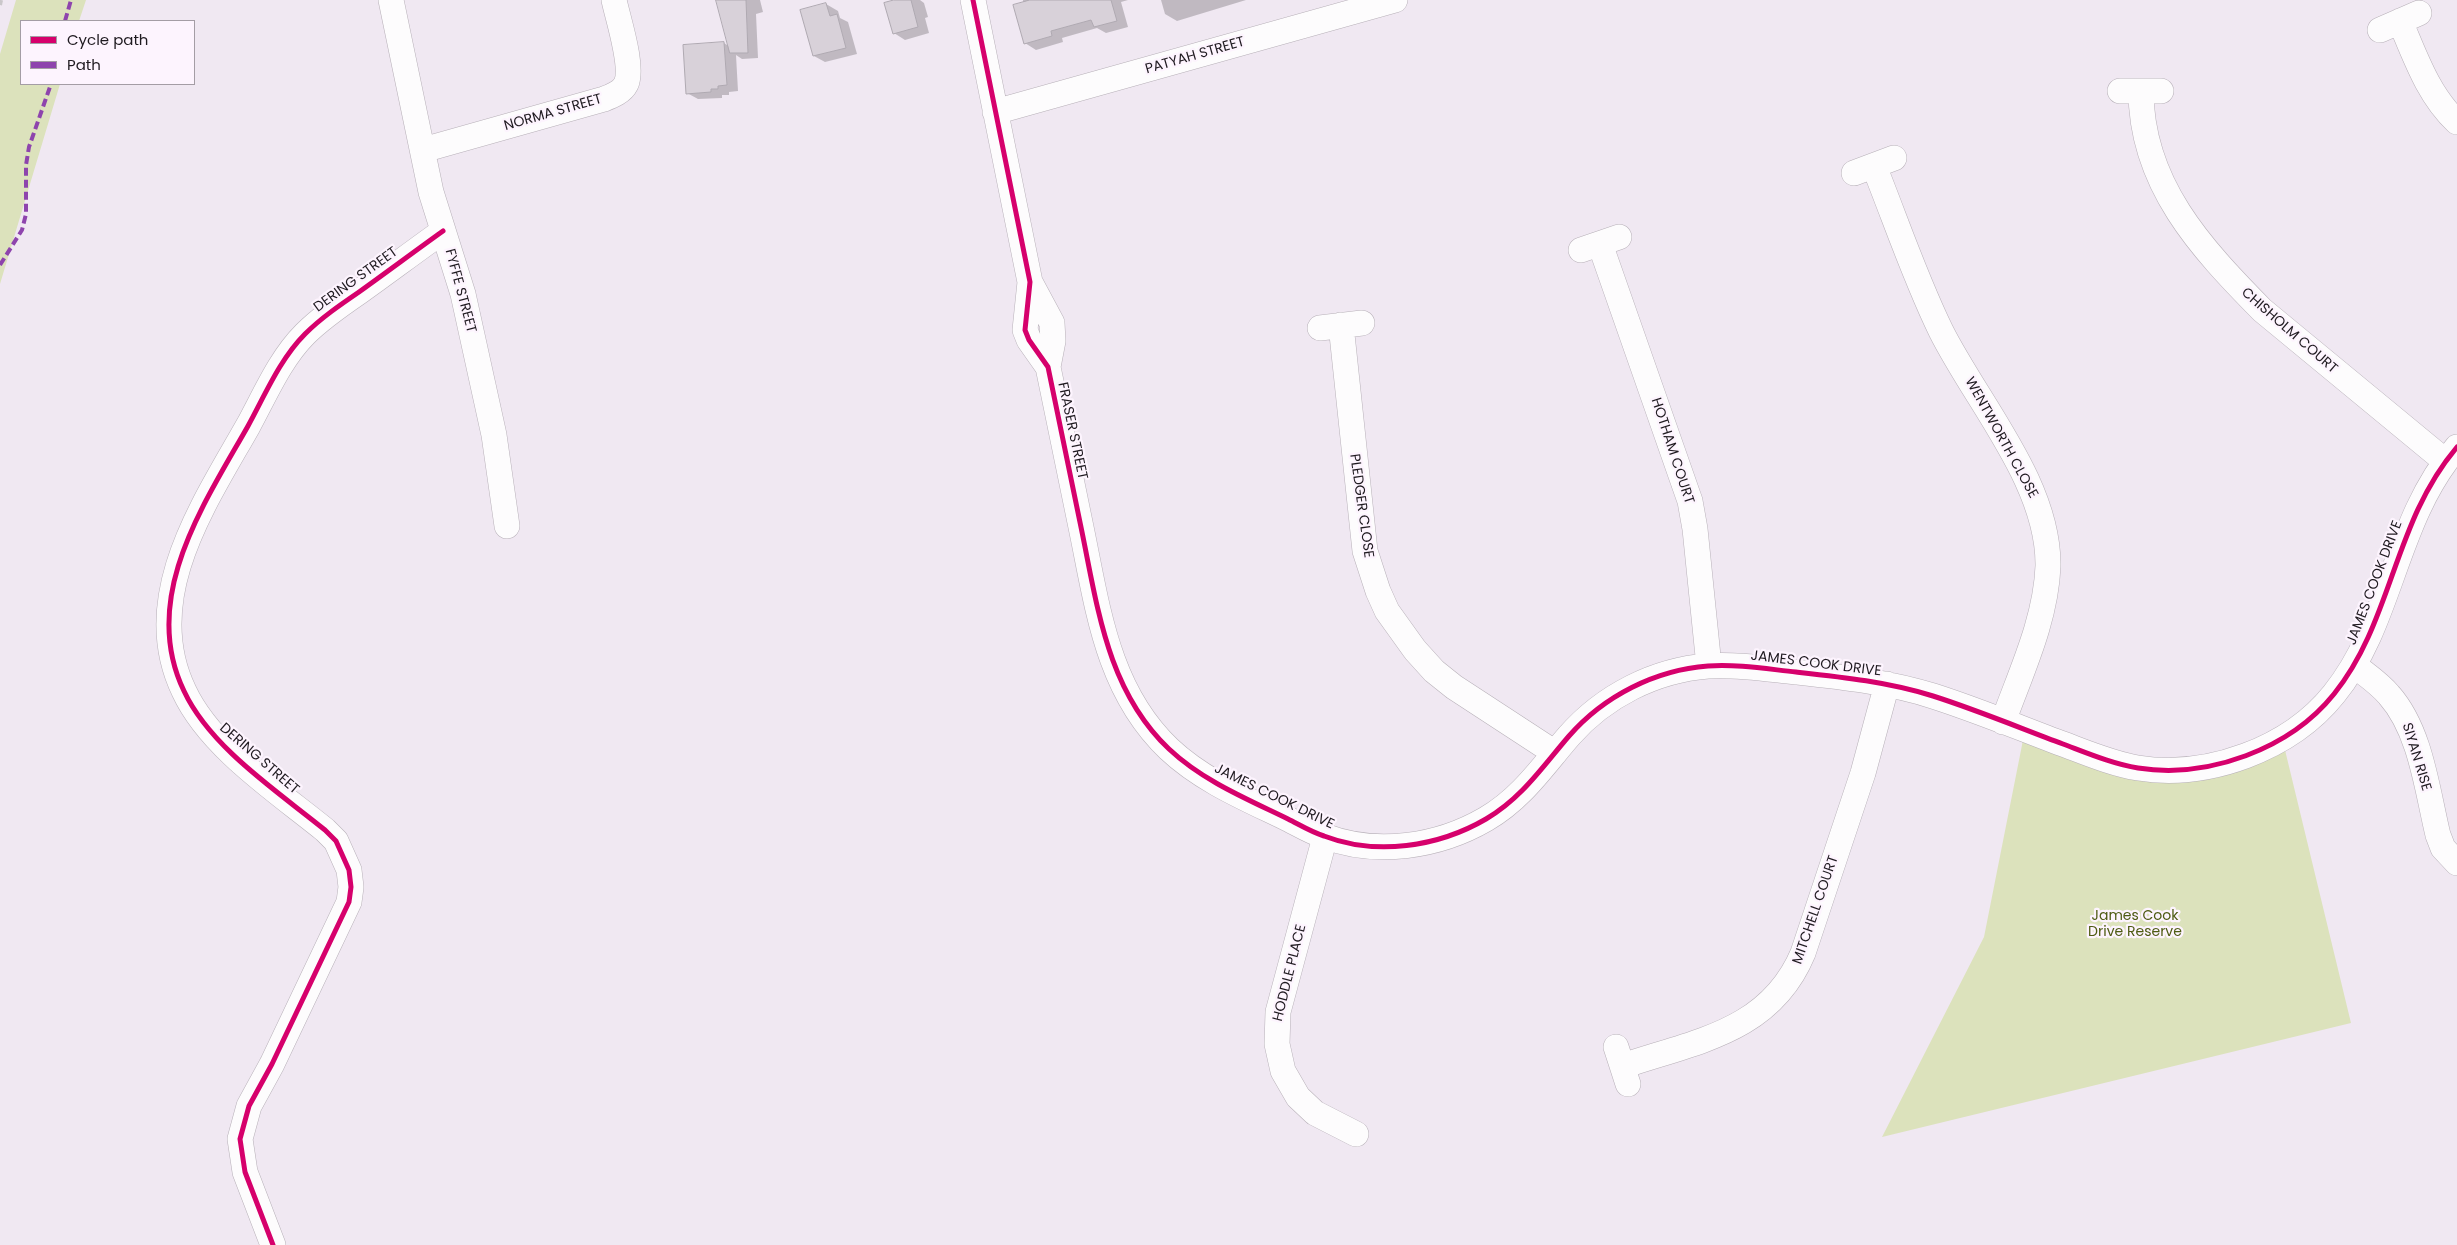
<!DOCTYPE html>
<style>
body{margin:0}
#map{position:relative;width:2457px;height:1245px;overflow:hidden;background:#f0e8f2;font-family:Poppins,sans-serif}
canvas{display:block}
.legend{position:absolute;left:20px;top:20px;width:175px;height:65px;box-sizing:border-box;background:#fdf4fe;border:1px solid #a49da5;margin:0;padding:6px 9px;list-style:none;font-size:15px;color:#1f1a20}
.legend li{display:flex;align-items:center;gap:10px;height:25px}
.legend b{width:25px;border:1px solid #a49da5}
</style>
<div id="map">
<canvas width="2457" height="1245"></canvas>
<ul class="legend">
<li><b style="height:6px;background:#d6006c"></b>Cycle path</li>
<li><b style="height:6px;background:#8e44ad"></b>Path</li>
</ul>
</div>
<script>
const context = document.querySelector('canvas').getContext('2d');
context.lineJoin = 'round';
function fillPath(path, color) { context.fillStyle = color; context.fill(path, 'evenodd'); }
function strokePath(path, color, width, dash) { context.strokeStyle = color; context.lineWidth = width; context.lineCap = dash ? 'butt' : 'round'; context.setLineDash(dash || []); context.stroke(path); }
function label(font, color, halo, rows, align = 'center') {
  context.font = font + ' Poppins,sans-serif'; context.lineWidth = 4.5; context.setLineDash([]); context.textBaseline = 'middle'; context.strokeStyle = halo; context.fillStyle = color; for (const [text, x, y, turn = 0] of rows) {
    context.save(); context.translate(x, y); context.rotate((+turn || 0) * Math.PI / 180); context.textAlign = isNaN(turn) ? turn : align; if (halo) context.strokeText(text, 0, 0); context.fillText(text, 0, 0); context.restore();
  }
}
const green = new Path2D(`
 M16 0H86L79 21H21V84H60L0 284V54Z
 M2023 740 2093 766 2285 750 2351 1023 1882 1137 1984 937Z`);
const shadow = new Path2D(`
 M717 0H760L763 12 756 14 758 58 742 59 736 55 738 91 729 92V95H722V98L698 99 687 93 724 43 730 47Z
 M898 0H920L924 3 928 17 925 18 929 33 905 40 894 33Z
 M1023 0H1128L1121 2 1128 27 1106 33 1097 28 1062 38 1063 42 1036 50 1025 43Z
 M1161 0H1246L1177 21 1165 14Z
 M826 4 838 11 840 18 848 22 857 54 825 62 814 56Z`);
const building = new Path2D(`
 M716 0H746L748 53H730Z
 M894 0H911L918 27 893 34 884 3Z
 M1030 0H1111L1117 21 1094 27 1091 20 1051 31 1052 36 1024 44 1013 5Z
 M826 3 830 16 837 14 846 48 813 56 800 10Z
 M724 42 727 85 718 86V89H711V92L686 94 683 45Z`);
const street = new Path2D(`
 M391 0 431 192 463 294 494 435 507 526
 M973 0 1030 282 1025 330 1029 340 1048 367C1059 422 1071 477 1082 532 1098 610 1108 691 1169 749 1203 781 1247 799 1288 819 1300 825 1311 832 1324 836 1376 856 1438 847 1486 819 1522 798 1543 766 1569 736 1604 696 1655 670 1708 666 1737 664 1767 669 1796 672 1842 677 1889 682 1933 696 1977 710 2020 728 2063 744 2087 753 2113 764 2138 768 2208 779 2290 749 2334 694 2393 621 2393 522 2457 447
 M2400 21C2415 56 2428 95 2457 122
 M2380 30 2419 13
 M2120 91H2161
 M2141 91C2141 184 2201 248 2262 310L2445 461
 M995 112 1395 0
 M423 150 604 99C612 96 622 92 626 84 634 67 618 19 614 0
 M1874 166C1896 221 1915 278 1941 331 1977 403 2049 483 2048 566 2046 620 2021 672 2003 722
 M1854 173 1894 158
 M1600 244 1690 501 1695 529 1709 666
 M1581 250 1619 237
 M1030 282 1052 323 1053 341 1048 367
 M1341 325 1365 551 1378 591 1387 611 1415 650 1434 671 1454 687 1555 753
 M1320 328 1362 323
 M2354 665C2365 674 2379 683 2389 695 2421 731 2427 790 2438 835L2443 848 2457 863
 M1325 837 1278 1012 1277 1044 1283 1071 1298 1097 1315 1113 1356 1134
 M1616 1047 1628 1084
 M1623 1066C1696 1041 1770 1032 1803 953L1863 773 1887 684
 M273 1245 245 1172 240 1139 249 1106 272 1064 349 902 351 887 349 870 336 841 325 830C277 791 210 747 184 691 139 598 204 504 248 426 265 395 280 359 305 334 321 318 340 305 359 292 387 272 415 251 443 231`);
const rail = new Path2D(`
 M0 5 1 0`);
const quiet = new Path2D(`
 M65 21 71 0
 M0 265 22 230 26 214V165L29 147 51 84`);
const cycleway = new Path2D(`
 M973 0 1030 282 1025 330 1029 340 1048 367C1059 422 1071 477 1082 532 1098 610 1108 691 1169 749 1203 781 1247 799 1288 819 1300 825 1311 832 1324 836 1376 856 1438 847 1486 819 1522 798 1543 766 1569 736 1604 696 1655 670 1708 666 1737 664 1767 669 1796 672 1842 677 1889 682 1933 696 1977 710 2020 728 2063 744 2087 753 2113 764 2138 768 2208 779 2290 749 2334 694 2393 621 2393 522 2457 447
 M273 1245 245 1172 240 1139 249 1106 272 1064 349 902 351 887 349 870 336 841 325 830C277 791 210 747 184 691 139 598 204 504 248 426 265 395 280 359 305 334 321 318 340 305 359 292 387 272 415 251 443 231`);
const streetNames = [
 ["PATYAH STREET",1195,56,-16],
 ["NORMA STREET",553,113,-16],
 ["DERING STREET",356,280,-36],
 ["FYFFE STREET",460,291,75],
 ["CHISHOLM COURT",2289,331,41],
 ["FRASER STREET",1072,431,78],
 ["WENTWORTH CLOSE",2001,438,61],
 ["HOTHAM COURT",1672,451,72],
 ["PLEDGER CLOSE",1361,506,82],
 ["JAMES COOK DRIVE",2375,583,-69],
 ["JAMES COOK DRIVE",1816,664,7],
 ["SIYAN RISE",2416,757,73],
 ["DERING STREET",259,759,41],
 ["JAMES COOK DRIVE",1274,797,26],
 ["MITCHELL COURT",1816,910,-71],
 ["HODDLE PLACE",1290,973,-76]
];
const parkNames = [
 ["James Cook",2135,916],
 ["Drive Reserve",2135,932]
];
fillPath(green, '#dce2bc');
fillPath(shadow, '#0003');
fillPath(building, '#d8d1d9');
strokePath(building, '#afa9b1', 1);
strokePath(street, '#b7b0b8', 26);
strokePath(street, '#fdfcfd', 25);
strokePath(rail, '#cac7ca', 4, [8, 4]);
strokePath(quiet, '#8e44ad', 4, [8, 4]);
strokePath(cycleway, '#d6006c', 5);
label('14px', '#1f1a20', '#fdf4fe', streetNames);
label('14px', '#4e5b12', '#fdf4fe', parkNames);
</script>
